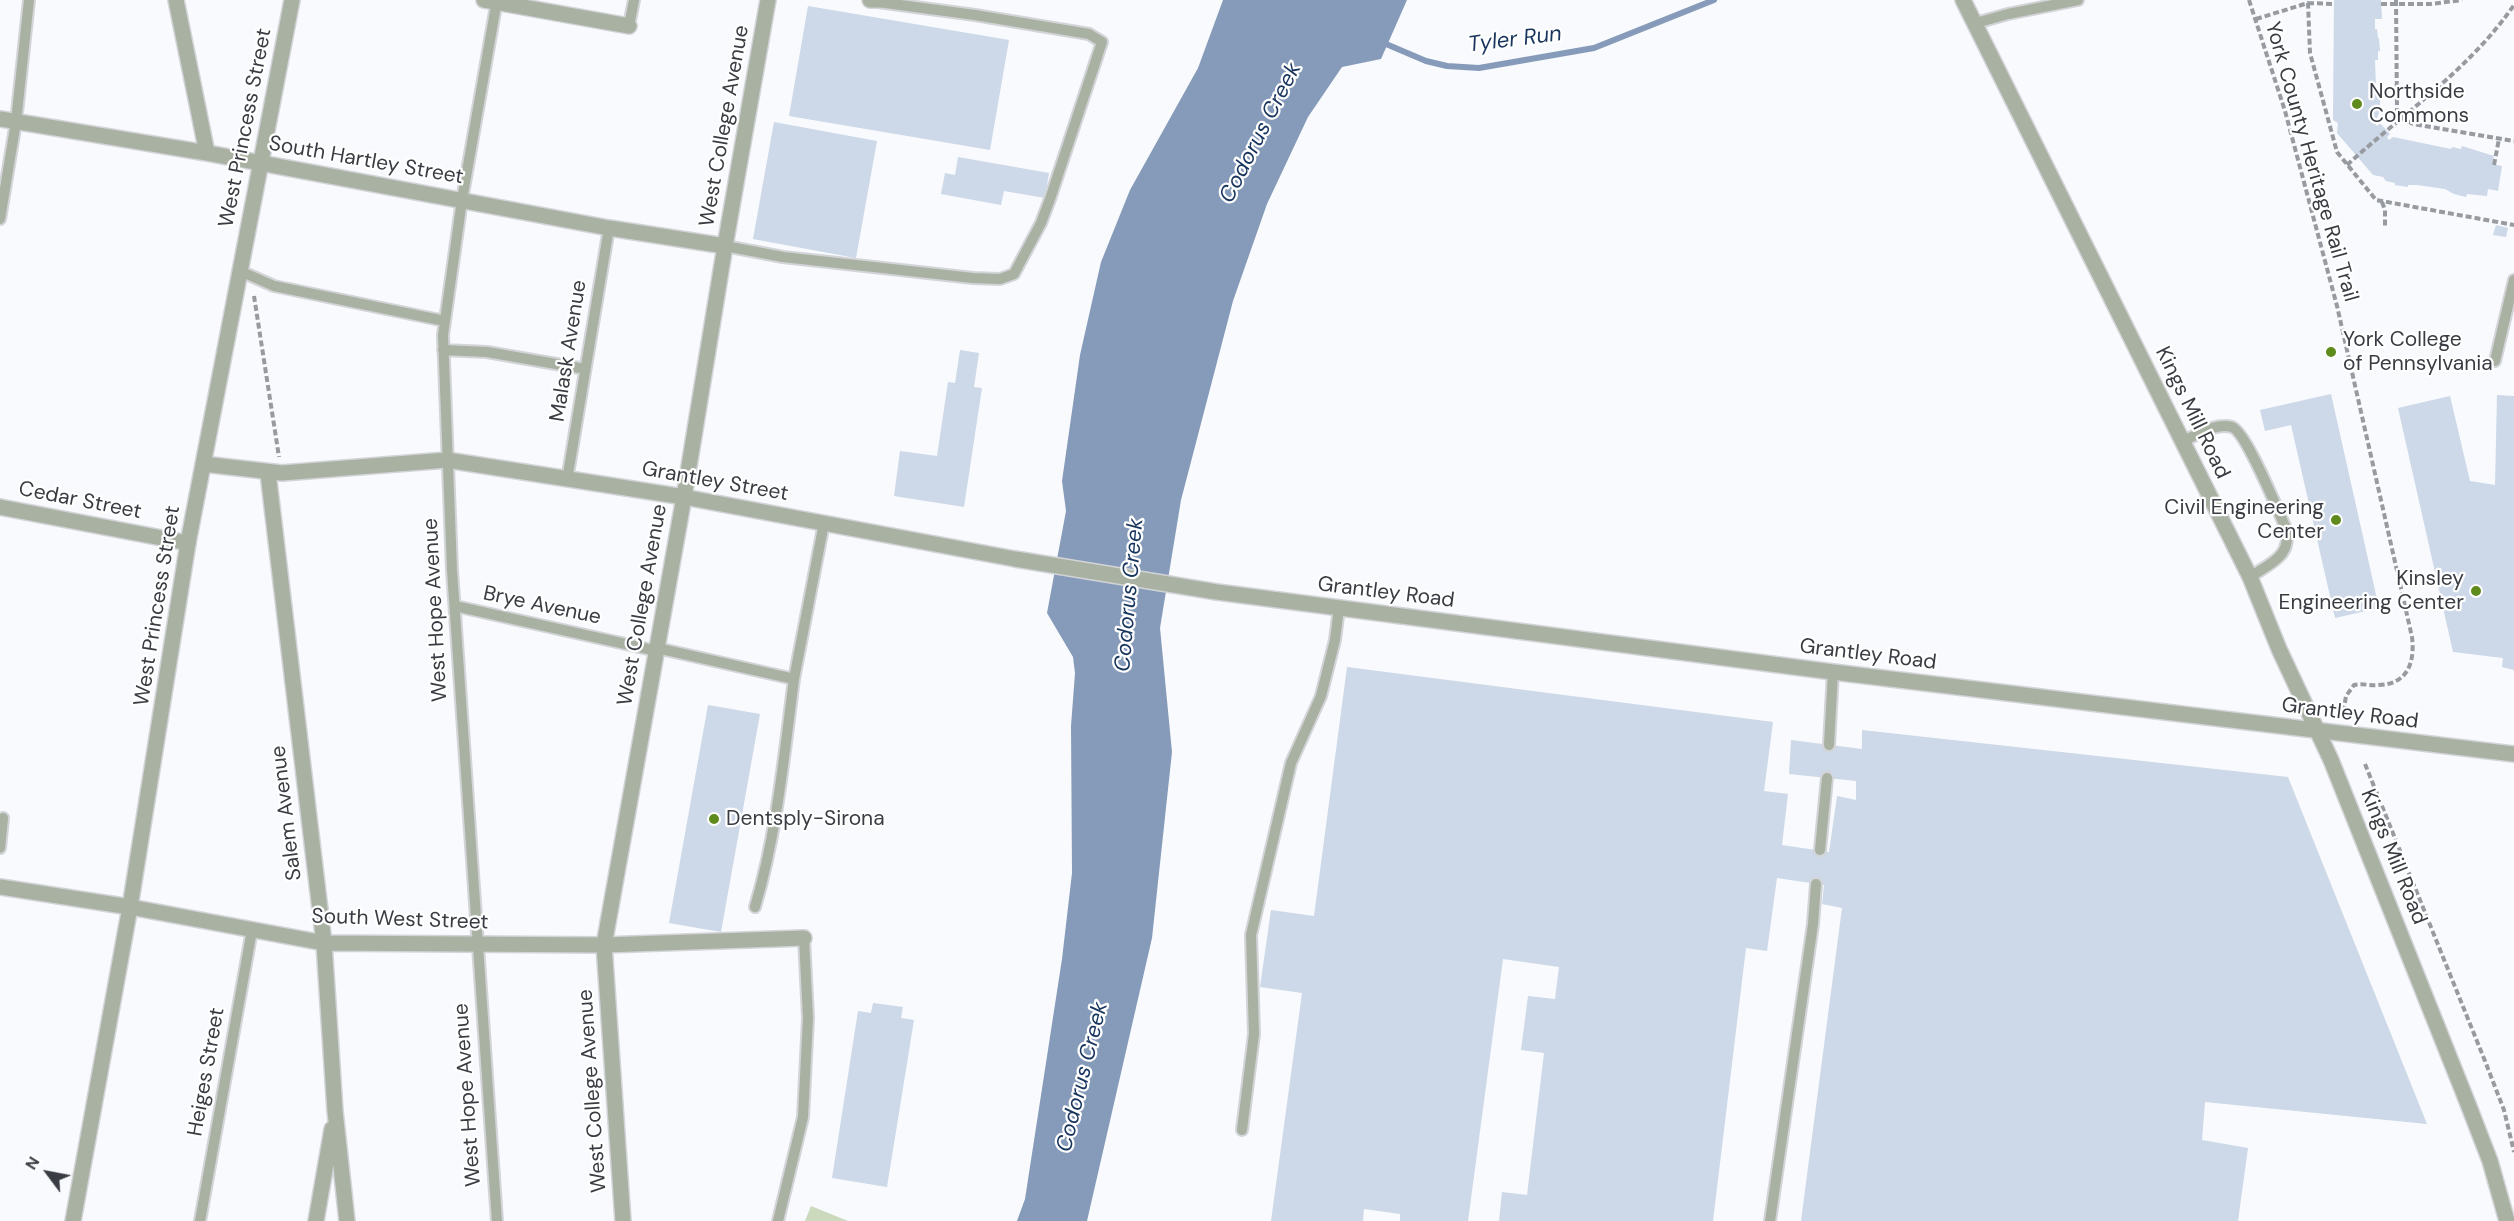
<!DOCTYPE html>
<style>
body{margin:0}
#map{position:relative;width:2514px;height:1221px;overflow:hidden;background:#f8fafd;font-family:"DM Sans",sans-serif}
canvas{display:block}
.north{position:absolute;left:18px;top:1143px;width:60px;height:60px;-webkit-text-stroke:4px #fff;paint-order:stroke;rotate:302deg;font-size:16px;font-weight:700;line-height:24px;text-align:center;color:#393d43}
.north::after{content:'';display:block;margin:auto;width:21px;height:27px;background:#393d43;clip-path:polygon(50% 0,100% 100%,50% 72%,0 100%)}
</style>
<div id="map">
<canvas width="2514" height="1221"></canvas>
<div class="north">N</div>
</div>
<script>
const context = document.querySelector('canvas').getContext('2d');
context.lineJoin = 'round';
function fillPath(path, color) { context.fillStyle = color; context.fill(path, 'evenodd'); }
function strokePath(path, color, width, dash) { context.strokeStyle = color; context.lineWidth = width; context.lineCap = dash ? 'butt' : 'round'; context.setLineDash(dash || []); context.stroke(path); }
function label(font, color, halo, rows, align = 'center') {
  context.font = font + ' "DM Sans",sans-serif'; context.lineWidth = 4.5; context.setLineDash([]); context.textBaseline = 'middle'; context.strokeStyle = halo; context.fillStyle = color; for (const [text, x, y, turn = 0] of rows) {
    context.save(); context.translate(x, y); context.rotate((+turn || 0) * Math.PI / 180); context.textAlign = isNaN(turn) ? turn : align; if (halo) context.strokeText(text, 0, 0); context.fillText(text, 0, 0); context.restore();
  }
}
const green = new Path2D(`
 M811 1206 848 1221H805Z`);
const water = new Path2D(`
 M1223 0H1407L1381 59 1342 67 1308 117 1267 204 1233 301 1181 500 1160 628 1172 752 1152 938 1087 1221H1017L1025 1199 1062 959 1072 873 1071 726 1075 673 1073 657 1047 613 1066 511 1062 481 1080 355 1101 262 1130 190 1198 68Z`);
const stream = new Path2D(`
 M1379 41 1426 61 1447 66 1479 68 1594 48 1714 0`);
const building = new Path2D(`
 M2334 0H2381L2382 19H2375V29H2377L2378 38H2379L2380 51H2378V60H2375L2376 88H2378V98H2380V110L2375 124 2377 126 2380 123 2390 134 2387 137 2389 140 2393 137 2451 149 2452 147 2461 149 2462 146 2494 156 2492 164 2502 166 2498 191 2488 189 2487 196 2467 194 2466 197 2454 194 2445 189 2417 185H2408V187L2395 185V183L2386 181 2383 177 2373 175 2337 133 2338 123 2333 120Z
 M808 6 1009 40 990 150 789 116Z
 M774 122 877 141 856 258 753 239Z
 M958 157 1049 173 1045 198 1004 191 1001 205 941 194 945 173 955 175Z
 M2496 225 2508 228 2506 237 2493 235Z
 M960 350 979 353 974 387 982 388 964 507 894 496 900 451 937 456 948 382 955 383Z
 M2331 394 2379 608 2335 618 2291 425 2265 431 2260 410Z
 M2497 395 2514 396V670L2502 667 2503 658 2453 652 2398 408 2450 396 2470 481 2495 485Z
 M1347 667 1773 722 1764 791 1788 794 1782 845 1829 852 1837 796 1856 800V781L1789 774 1791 740 1862 749V730L2288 777 2427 1124 2205 1102 2202 1140 2248 1148 2238 1221H1801L1842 908 1822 904 1824 885 1777 878 1767 951 1746 948 1713 1221H1499L1502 1192 1527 1195 1544 1053 1521 1050 1528 996 1555 999 1559 967 1503 959 1468 1221H1400V1214L1364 1209 1363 1221H1271L1302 993 1260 987 1271 910 1314 916Z
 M708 705 760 714 721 932 669 923Z
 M873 1003 903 1007 901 1018 914 1020 887 1187 832 1178 858 1011 871 1013Z`);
const path = new Path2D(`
 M2249 0 2285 111 2337 306 2412 637C2415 662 2408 684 2379 685 2370 686 2363 683 2354 685L2346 696 2344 708
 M2396 0 2397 110 2402 118 2413 124 2514 141
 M2308 3 2334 4
 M2381 4H2431L2462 0
 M2256 19 2308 3 2310 53 2337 152 2376 200 2514 225
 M2347 165C2404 113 2470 69 2514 5
 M2494 165 2499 139
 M2382 202 2385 210V228
 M254 296 279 457
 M2365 764 2485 1061 2504 1110 2514 1152`);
const service = new Path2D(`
 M497 0 462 200 443 335 452 570 497 1221
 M1976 23 2008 14 2078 0
 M629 26 634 0
 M0 219 16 122 29 0
 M725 246 783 257 973 278 1000 279 1014 274 1041 223 1050 199 1102 42 1089 34 975 15 878 2
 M240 271 274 286 445 321
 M443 350 487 352 585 369
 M2495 361 2514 280
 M2183 441C2197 435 2216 422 2232 427 2246 432 2277 509 2285 526 2294 555 2271 563 2250 577
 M567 480 609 228
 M455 606 657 651
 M657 648 794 679 824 523
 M1829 745 1833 672
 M0 848 3 818
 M1820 850 1827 778
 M755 907C777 833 784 756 794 679
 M1242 1130 1254 1034 1251 935 1291 763 1321 696 1335 640 1339 608
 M200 1221 252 930
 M778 1221 803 1117 808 1018 804 938
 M1770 1221 1813 924 1816 884`);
const minor = new Path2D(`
 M176 0 207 153
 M484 0 629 26
 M870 0H879
 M1963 0 2250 577 2279 649 2331 760 2468 1104 2490 1161 2507 1221
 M0 119 207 153 609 228 725 246
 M268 473 324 943 335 1111 347 1221
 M0 507 188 543
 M0 887 130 907 324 943 604 945 804 938
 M316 1221 332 1129
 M623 1221 604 945 684 497`);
const tertiary = new Path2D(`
 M203 464 282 473 447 460 684 497 1015 559 1217 592 1833 672 2514 754
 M684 497 725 246 768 0
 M73 1221 130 907 188 543 292 0`);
const markers = [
 [2357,104,6,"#5e8b1c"],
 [2331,352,6,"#5e8b1c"],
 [2336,520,6,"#5e8b1c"],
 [2476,591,6,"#5e8b1c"],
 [714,819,6,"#5e8b1c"]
];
const poiNames = [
 ["Northside",2369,92],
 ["Commons",2369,116],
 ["York College",2343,340],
 ["of Pennsylvania",2343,364],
 ["Civil Engineering",2324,508,"right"],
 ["Center",2324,532,"right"],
 ["Kinsley",2464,579,"right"],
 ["Engineering Center",2464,603,"right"],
 ["Dentsply-Sirona",726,819]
];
const streetNames = [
 ["West College Avenue",725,126,-80],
 ["West Princess Street",246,128,-79],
 ["South Hartley Street",366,161,10],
 ["York County Heritage Rail Trail",2311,162,74],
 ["Malask Avenue",569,351,-81],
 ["Kings Mill Road",2192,413,64],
 ["Grantley Street",715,482,10],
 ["Cedar Street",80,501,11],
 ["Grantley Road",1386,593,7],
 ["West College Avenue",643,605,-80],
 ["West Princess Street",158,606,-81],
 ["Brye Avenue",542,606,12],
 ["West Hope Avenue",436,610,-93],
 ["Grantley Road",1868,655,7],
 ["Grantley Road",2350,714,7],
 ["Salem Avenue",287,813,-97],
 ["Kings Mill Road",2393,857,68],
 ["South West Street",400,920,2],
 ["Heiges Street",207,1072,-80],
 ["West College Avenue",593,1091,-94],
 ["West Hope Avenue",468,1095,-94]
];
const waterNames = [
 ["Tyler Run",1515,40,-7],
 ["Codorus Creek",1261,133,-63],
 ["Codorus Creek",1130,595,-85],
 ["Codorus Creek",1083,1077,-76]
];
fillPath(green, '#cbd9bd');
fillPath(water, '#869bb9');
strokePath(stream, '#869bb9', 6);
fillPath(building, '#cdd8e8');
strokePath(service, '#d2d4d8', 14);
strokePath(minor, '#d2d4d8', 18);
strokePath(tertiary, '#d2d4d8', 18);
strokePath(path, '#979a9f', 4, [6, 3]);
strokePath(service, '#a9b1a2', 10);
strokePath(minor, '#a9b1a2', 15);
strokePath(tertiary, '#a9b1a2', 15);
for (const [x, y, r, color] of markers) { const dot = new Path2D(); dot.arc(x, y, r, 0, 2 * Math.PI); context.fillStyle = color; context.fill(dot); strokePath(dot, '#fff', 2); }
label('21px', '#393d43', '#fff', poiNames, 'left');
label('21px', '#393d43', '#fff', streetNames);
label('italic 22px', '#18355e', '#fff', waterNames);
</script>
